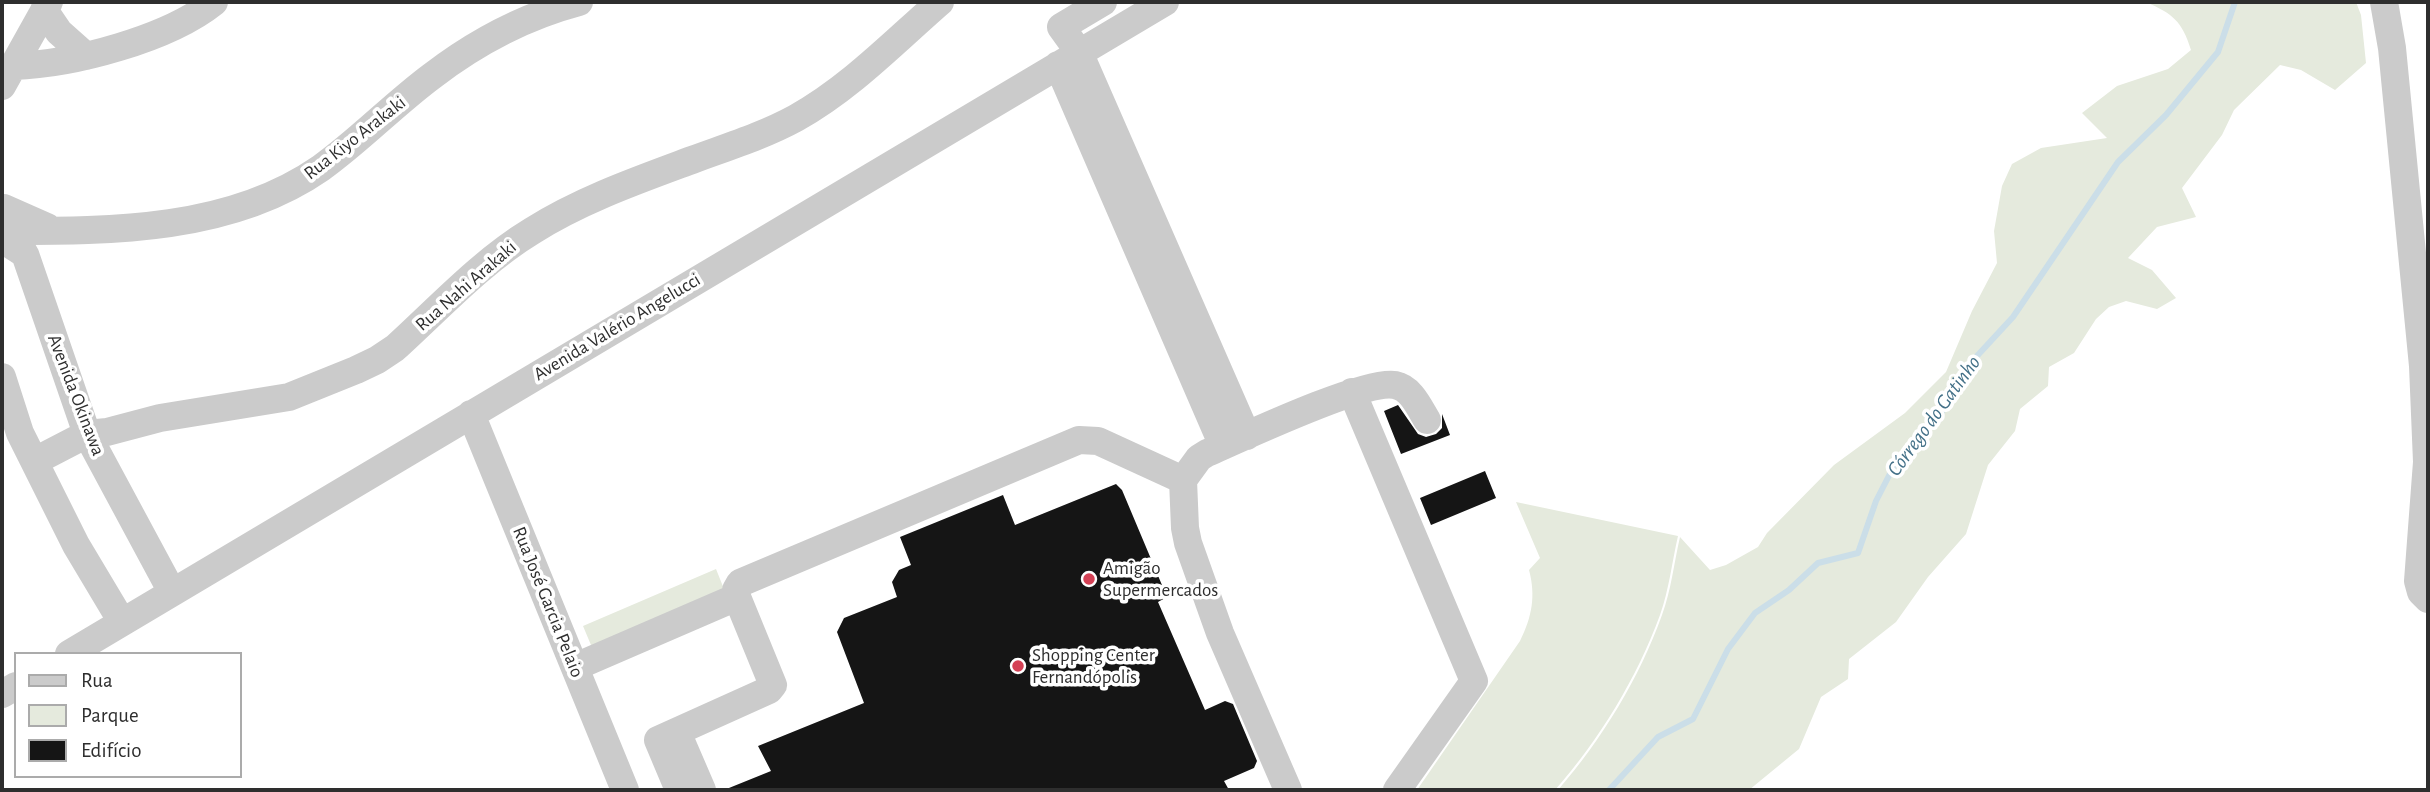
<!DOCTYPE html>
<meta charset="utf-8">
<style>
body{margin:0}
#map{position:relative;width:2430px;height:792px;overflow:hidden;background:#fff;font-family:"Alegreya Sans",sans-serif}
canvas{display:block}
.frame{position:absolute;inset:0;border:4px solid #2e2e2e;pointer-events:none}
.legend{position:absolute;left:14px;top:652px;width:228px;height:126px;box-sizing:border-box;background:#fff;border:2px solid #ababab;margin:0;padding:9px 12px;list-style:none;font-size:21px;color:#2e2e2e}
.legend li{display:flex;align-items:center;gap:14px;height:35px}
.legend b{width:35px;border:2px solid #ababab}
</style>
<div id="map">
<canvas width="2430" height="792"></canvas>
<div class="frame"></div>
<ul class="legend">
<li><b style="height:9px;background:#cbcbcb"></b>Rua</li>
<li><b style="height:19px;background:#e5eadd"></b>Parque</li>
<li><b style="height:19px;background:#151515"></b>Edifício</li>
</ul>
</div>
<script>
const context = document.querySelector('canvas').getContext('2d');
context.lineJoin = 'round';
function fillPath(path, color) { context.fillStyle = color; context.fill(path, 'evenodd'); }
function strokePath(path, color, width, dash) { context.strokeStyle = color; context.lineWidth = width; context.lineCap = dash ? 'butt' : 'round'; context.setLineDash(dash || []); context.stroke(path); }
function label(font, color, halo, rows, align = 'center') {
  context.font = font + ' "Alegreya Sans",sans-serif'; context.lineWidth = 7; context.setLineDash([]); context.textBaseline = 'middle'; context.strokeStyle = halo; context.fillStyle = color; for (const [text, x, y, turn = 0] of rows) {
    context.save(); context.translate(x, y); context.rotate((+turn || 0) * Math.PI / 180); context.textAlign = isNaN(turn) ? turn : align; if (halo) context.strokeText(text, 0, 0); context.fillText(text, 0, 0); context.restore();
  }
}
const green = new Path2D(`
 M2146 2H2356L2361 15 2366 63 2335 90 2301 70 2280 65 2234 110 2222 135 2182 188 2196 217 2157 227 2128 258 2152 270 2176 298 2157 309 2126 301 2109 307 2096 319 2074 353 2049 367 2048 386 2020 409 2015 431 1988 465 1966 534 1928 577 1896 622 1849 659 1848 679 1821 697 1799 749 1749 790H1558C1602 739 1639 679 1662 615 1671 591 1674 563 1680 537L1710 570 1726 565 1758 547 1767 533 1834 465 1905 413 1946 372 1972 311 1997 263 1994 231 2002 186 2012 164 2041 148 2107 138 2082 113 2117 86 2168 69 2191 50C2182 21 2173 14 2146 2Z
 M1516 502 1678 536C1672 562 1669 590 1660 615 1637 678 1599 740 1555 790H1417L1520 641C1532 617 1536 596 1529 570L1540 558Z
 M716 569 728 599 596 657 583 626Z`);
const stream = new Path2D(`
 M1609 790 1658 737 1693 719 1728 649 1755 613 1789 590 1818 563 1858 553 1876 501 1895 464 1938 418 1977 356 2013 317 2118 162 2166 115 2218 52 2235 2`);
const building = new Path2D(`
 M1398 405 1418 434 1426 437 1436 434 1442 428V414L1450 435 1401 454 1384 411Z
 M1485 471 1496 498 1431 525 1420 498Z
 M1116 484 1122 490 1167 597 1158 602 1205 710 1225 701 1233 704 1257 761 1254 768 1224 781 1229 790H724L771 771 758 746 864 703 837 632 844 618 897 597 892 582 899 570 911 565 900 537 1003 495 1015 525Z`);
const minor = new Path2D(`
 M1103 2 1061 27 1079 52 1247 436
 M2384 2 2392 48 2423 366 2427 462 2418 581 2421 592 2428 599
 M44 10 59 32 86 56
 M1058 65 1223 446
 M14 66C73 64 168 39 214 2
 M2 86 49 2
 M4 208 47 227
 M2 231C109 231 229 232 321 168 360 140 393 105 432 76 475 43 526 16 579 2
 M2 239 25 254 87 434 172 592
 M2 377 20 433 76 545 122 622
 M1352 392 1474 681 1397 790
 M471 414 625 790
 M35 461 87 434 107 432 160 418 289 397 356 370 377 360 395 348C439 308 481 262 532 231 581 200 638 180 692 160 727 147 763 136 796 118 850 88 894 42 940 2
 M69 654 1165 2
 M575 667 737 597
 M2 694 16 686
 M677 732 702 790
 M679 790 658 740 769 690 773 685 737 597 736 590 740 583 1079 440 1098 441 1183 480
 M1288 790 1220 633 1188 543 1185 528 1183 480 1199 458 1207 453C1241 438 1366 379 1395 385 1411 388 1419 407 1427 420`);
const markers = [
 [1089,579,7,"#d44155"],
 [1018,666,7,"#d44155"]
];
const streetNames = [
 ["Rua Kiyo Arakaki",355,138,-38],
 ["Rua Nahi Arakaki",466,286,-41],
 ["Avenida Valério Angelucci",617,327,-31],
 ["Avenida Okinawa",76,395,69],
 ["Rua José Garcia Pelaio",548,602,68]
];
const poiNames = [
 ["Amigão",1103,568],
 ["Supermercados",1103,590],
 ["Shopping Center",1032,655],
 ["Fernandópolis",1032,677]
];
const waterNames = [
 ["Córrego do Gatinho",1934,416,-54]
];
fillPath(green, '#e5eadd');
strokePath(stream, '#cbdee8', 6);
fillPath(building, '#151515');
strokePath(minor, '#cbcbcb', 28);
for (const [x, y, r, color] of markers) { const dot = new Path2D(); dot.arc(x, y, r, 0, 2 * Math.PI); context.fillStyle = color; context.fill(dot); strokePath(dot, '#fff', 2.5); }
label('19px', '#2e2e2e', '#fff', streetNames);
label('19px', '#2e2e2e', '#fff', poiNames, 'left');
label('italic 21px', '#447188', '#fff', waterNames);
</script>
